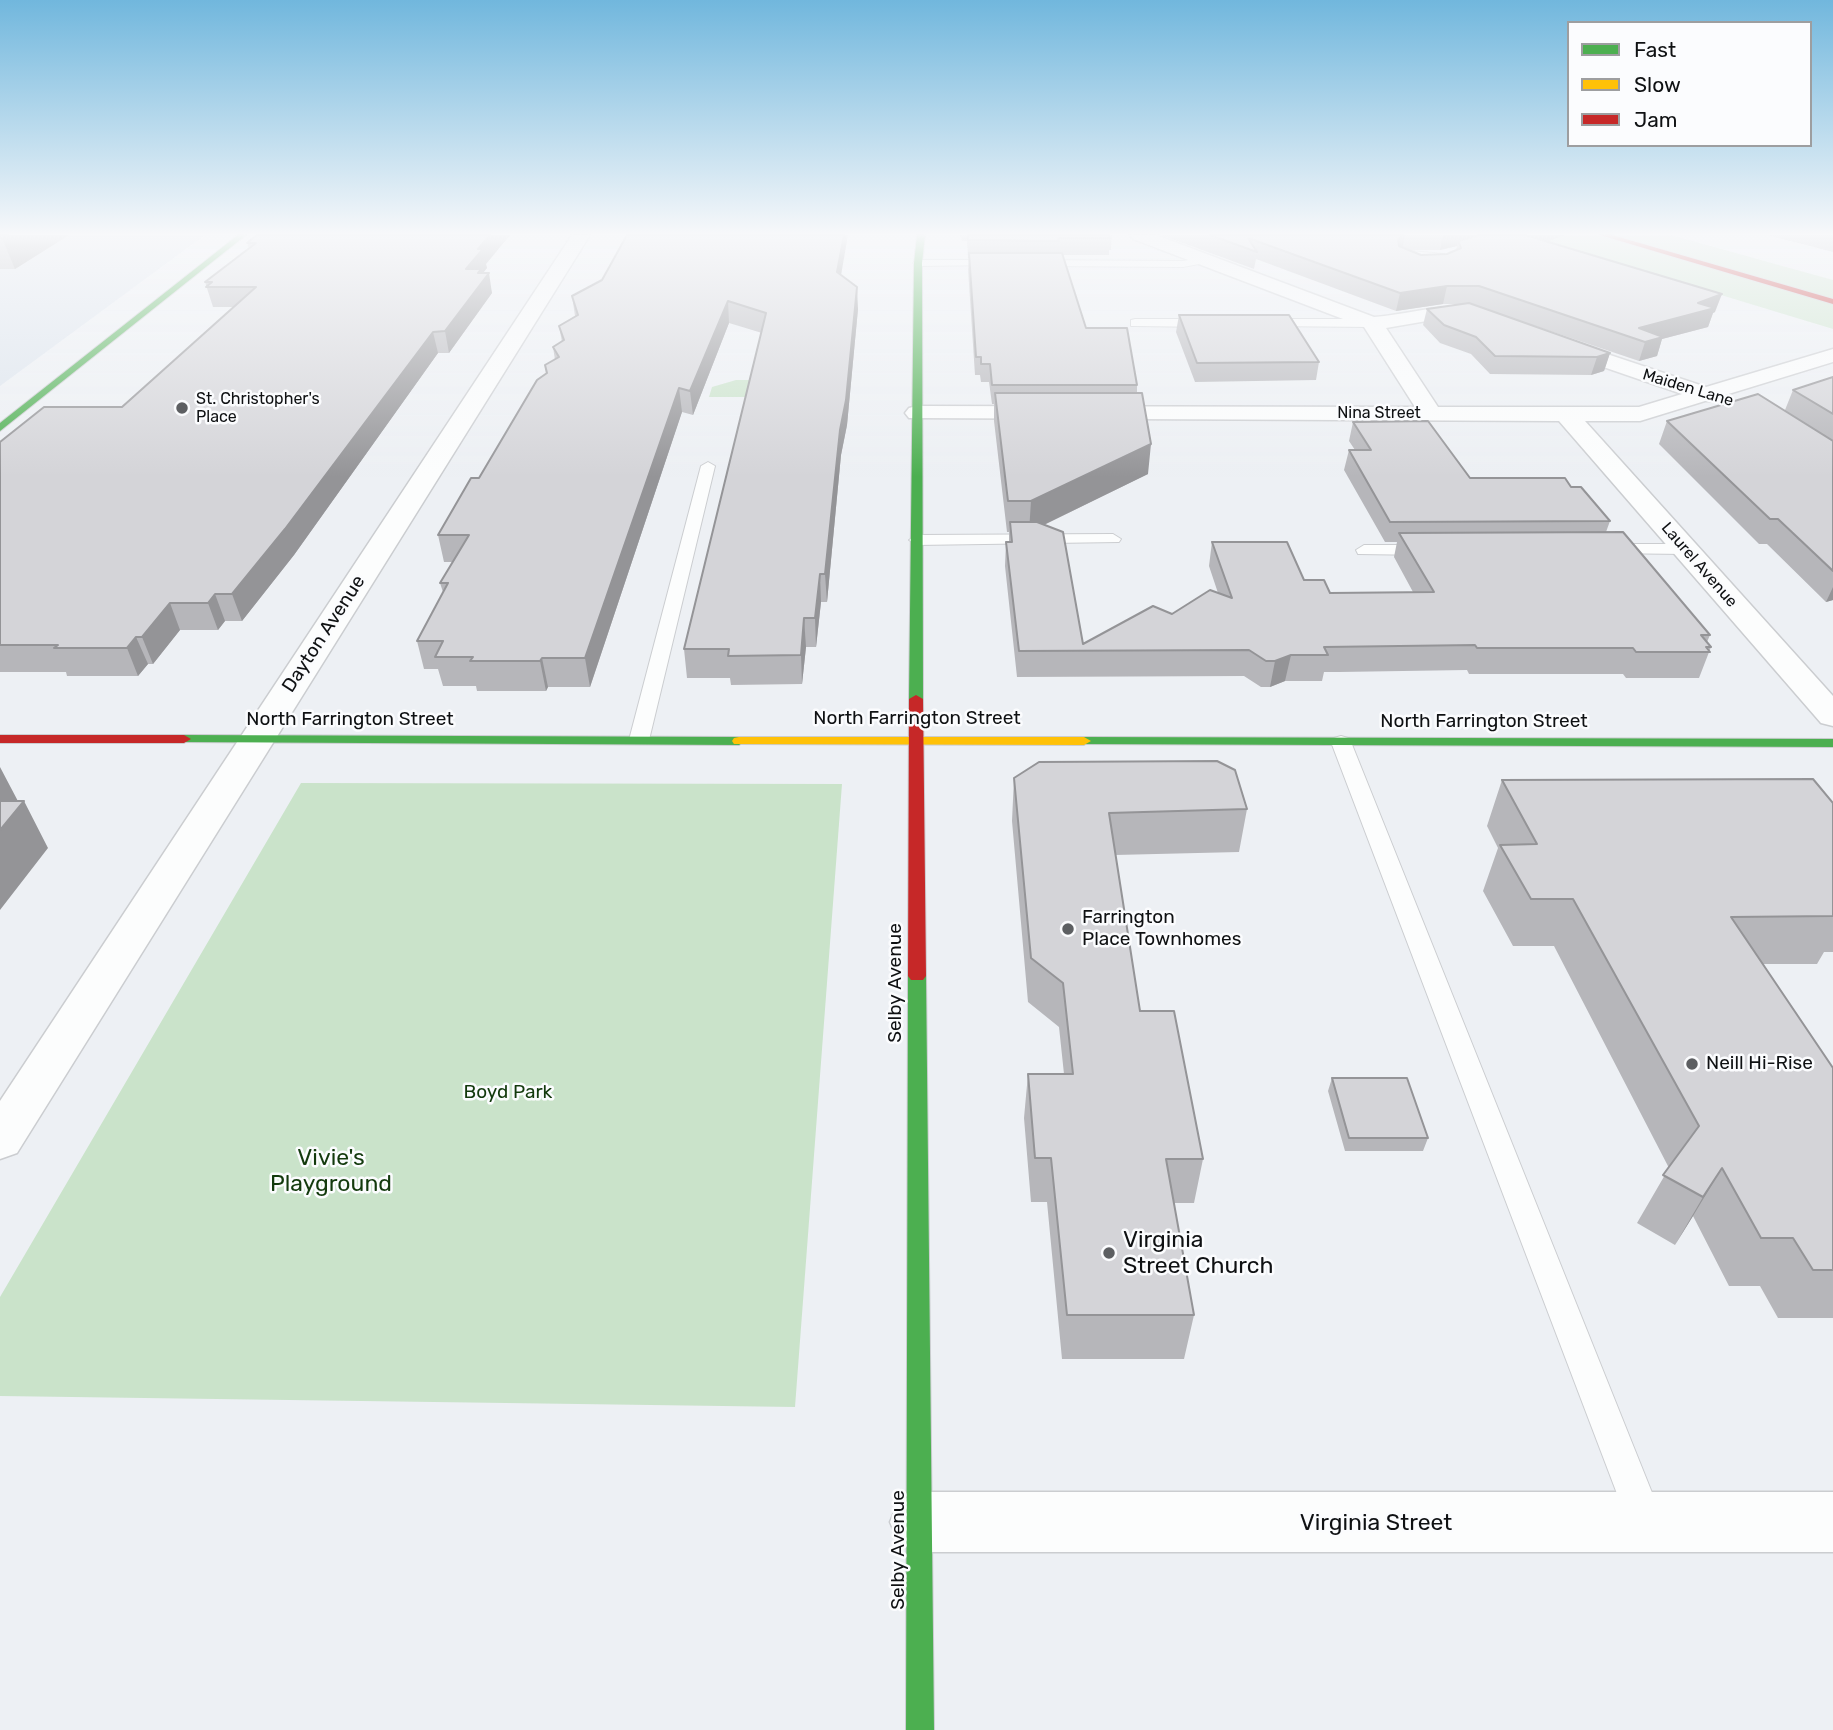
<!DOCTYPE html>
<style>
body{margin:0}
#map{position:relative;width:1833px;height:1730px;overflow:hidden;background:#edf0f4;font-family:Rubik,sans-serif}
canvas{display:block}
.legend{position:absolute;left:1567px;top:21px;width:245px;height:126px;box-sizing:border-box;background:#fbfcfe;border:2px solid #9d9ea0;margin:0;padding:9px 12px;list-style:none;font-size:21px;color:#0f1113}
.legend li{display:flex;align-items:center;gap:14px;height:35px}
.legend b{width:35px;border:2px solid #9d9ea0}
</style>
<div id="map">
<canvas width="1833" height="1730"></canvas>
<ul class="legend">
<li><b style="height:9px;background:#4caf50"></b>Fast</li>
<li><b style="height:9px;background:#ffc107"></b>Slow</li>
<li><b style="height:9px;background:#c62828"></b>Jam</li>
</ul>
</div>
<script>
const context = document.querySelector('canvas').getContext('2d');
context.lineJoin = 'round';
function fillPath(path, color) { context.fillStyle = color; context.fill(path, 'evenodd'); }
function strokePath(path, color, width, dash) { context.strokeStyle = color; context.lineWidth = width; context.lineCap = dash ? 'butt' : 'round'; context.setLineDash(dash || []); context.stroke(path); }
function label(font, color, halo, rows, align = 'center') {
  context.font = font + ' Rubik,sans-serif'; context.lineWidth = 5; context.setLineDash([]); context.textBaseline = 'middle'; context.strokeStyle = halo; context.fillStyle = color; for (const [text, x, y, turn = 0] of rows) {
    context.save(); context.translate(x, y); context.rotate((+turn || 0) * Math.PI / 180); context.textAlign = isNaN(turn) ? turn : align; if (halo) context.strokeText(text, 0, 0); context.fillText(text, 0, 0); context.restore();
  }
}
const built = new Path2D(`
 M0 235H205L0 386Z`);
const green = new Path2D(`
 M1523 235H1671L1833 280V329Z
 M736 380H790L786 397H709L712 387Z
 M301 783 842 784 795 1407 0 1396V1297Z`);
const lane = new Path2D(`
 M1411 251 1444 254 1455 263C1439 276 1416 271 1398 263V254ZM1407 258 1437 259 1442 262 1420 264Z
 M1206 257 1211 260 1210 262 1183 267 1033 266 1028 263 1033 260 1183 261Z
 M999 260 1004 263 1003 265 918 266 913 263 918 260Z
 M1135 319H1209L1215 323 1209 327 1131 326V320Z
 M1264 319H1372L1378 323 1372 327 1260 326V320Z
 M708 462 715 466 649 740 646 744H632L629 740 701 466Z
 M1113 534 1121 539 1119 542 917 545 909 540 917 535Z
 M1607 544H1685L1693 549 1685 554 1601 553 1599 549 1601 545Z
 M1364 545H1426L1434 550 1426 555 1358 554 1356 550Z
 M1341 736 1348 738 1351 742 1663 1520 1658 1533 1645 1538 1632 1533 1627 1520 1331 742 1334 738Z`);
const street = new Path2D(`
 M572 235H590L17 1153 0 1159V1101Z
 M1130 235H1156L1374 317C1411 314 1447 301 1483 310L1486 314 1483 318 1450 317 1386 328 1438 407H1639L1682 394 1551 349 1548 344 1551 339 1559 338 1706 387 1833 349V362L1722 396 1719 401H1705L1640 421H1585L1833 696V726L1821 723 1559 421 909 418 905 413 909 408 917 406 1415 407 1364 327 1133 239Z
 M920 1492H1833V1552H920L899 1543 890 1522 899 1501Z`);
const fast = new Path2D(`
 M238 235H246L0 431V423Z
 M917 235H925L922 263 923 699 916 703 909 699 914 263Z
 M184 735 739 737 746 741 739 745 179 742 177 739Z
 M1084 737 1833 739V747L1079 744 1077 741 1079 738Z
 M917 970 923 972 926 976 934 1730H906L908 976 911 972Z`);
const slow = new Path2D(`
 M739 737H1084L1091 741 1084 745 734 744 732 741 734 738Z`);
const jam = new Path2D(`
 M1600 235H1612L1833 299V304Z
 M916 695 923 699 926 976 923 980H911L908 976 909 699Z
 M0 735H184L191 739 184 743H0Z`);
const wall = new Path2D(`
 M0 235H69L15 269H0Z
 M257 235H510L486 264 487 268 483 273 492 293 449 353H438L294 555 242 621H225L218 630H180L153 664H148L138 676H67L66 672H0V442L122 407 233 307H213L205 282 249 249 247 243Z
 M960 235H1112L1111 250H1109V255H1063L1086 328 1137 385V393L1148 474 1044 525 1083 644 1172 614 1218 593 1209 566 1212 542 1304 580 1330 593 1413 592 1394 557 1397 542H1385L1344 470 1349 450H1355L1349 441 1353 422 1470 478 1571 487 1610 521 1606 532 1710 635 1707 642 1711 647 1699 678H1626L1623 674H1469L1467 670 1339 672H1324L1322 681H1285L1270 687H1261L1244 676 1017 677 1005 566 1006 542H1009V532H1007L994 421V404H992L989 382H981L980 375H975L968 269 969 258H968L967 241H962Z
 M1161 235H1565L1547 242 1715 312 1713 313 1708 327 1662 339 1657 356 1639 361 1473 305 1610 353 1604 371 1591 375 1490 374 1471 354 1440 343 1423 325 1427 309 1458 304H1443L1396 311 1256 259 1254 269ZM1457 246 1456 250 1447 254 1421 255 1410 250H1440Z
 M1767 235H1833V252Z
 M841 275 858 309 847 425 841 455 827 602H821L816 647H806L802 684 731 685 730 678H687L684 649 762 333 729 323 693 415 682 412 590 687H548L546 691H477L476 686H443L438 669H424L417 641 443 592 440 583 453 562H444L438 535 479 478 546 374 545 365 555 360 553 347 562 342 559 326 575 316 572 296Z
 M1179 315 1319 362 1316 380 1195 382 1176 332Z
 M1833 377V600L1826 602 1767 544H1759L1659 444 1667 421 1785 410 1793 390Z
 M1014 778 1247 809 1239 852 1115 855 1140 1011 1203 1159 1194 1203H1174L1194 1315 1184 1359H1062L1047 1202H1031L1024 1118 1028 1074H1064L1059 1027 1028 1002 1012 821Z
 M1502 780 1833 803V952H1824L1817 964H1763L1833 1068V1318H1778L1760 1286H1729L1693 1216 1675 1245 1637 1223 1669 1168 1554 946H1513L1483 891 1498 848 1487 826Z
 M1332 1078 1428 1138 1423 1151H1345L1328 1091Z`);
const shadedWall = new Path2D(`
 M8 235H69L15 269 2 238Z
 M490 235H510L486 264 487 268 482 274 489 273 492 293 449 353 445 331 466 269 478 249Z
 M844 235H848L838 293 837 272Z
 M1403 235H1405L1402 250 1394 256 1398 239Z
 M1443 235H1496L1458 241 1457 246 1440 250Z
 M1523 235H1565L1518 252Z
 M1447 286 1443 304 1396 311 1400 293Z
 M857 287 858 309 847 425 841 455 827 602 825 574 840 430Z
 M1722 294 1715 312 1713 313 1708 327 1662 339 1657 356 1639 361 1645 342 1639 328 1698 303Z
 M728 301 729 323 693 415 690 391Z
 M433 332 438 353 294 555 242 621 232 594Z
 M1610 353 1604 371 1591 375 1597 357Z
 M679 388 682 412 590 687 585 658Z
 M1151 444 1148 474 1029 532 1031 501Z
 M820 574 821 602 816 647 815 618Z
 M1833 587V600L1826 602Z
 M215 594 225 621 218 630 208 603Z
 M170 603 180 630 153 664 142 637Z
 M804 618 806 647 802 684 801 655Z
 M136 637 148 664 138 676 127 648Z
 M1291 655 1285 681 1270 687 1275 661Z
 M542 658 548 687 546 691 540 661Z
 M0 767 20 805 24 801 48 848 0 910Z
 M1722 1168 1693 1216 1675 1245 1703 1197Z`);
const building = new Path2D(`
 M0 235H8L2 238H0Z
 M257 235H490L478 249H483L466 269H481L478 273H489L445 331 433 332 285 529 232 594H215L208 603H170L142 637H136L127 648H54L58 645H0V442L44 407H122L256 287H206L212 282H205L256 243H247Z
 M627 235H844L837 272 857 287 846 400 840 430 825 574H820L815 618H804L801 655 728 656 729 649H684L766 313 728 301 690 391 679 388 585 658H542L540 661H470L473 657H435L443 641H417L448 583H440L469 535H438L471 478H479L537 380 547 373 545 365 559 357 553 347 564 340 559 326 578 315 572 296 602 280Z
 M968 235H1109L1110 238H1058L1059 241 968 240Z
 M1210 235H1403L1398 239 1399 246 1421 255 1447 254 1461 248 1458 241 1479 235H1525L1722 294 1698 303 1715 308 1639 328 1663 337 1645 342 1479 286H1447L1400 293 1248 238 1257 252Z
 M969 253H1062L1086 328H1127L1137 385H992L990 364H981V357H976Z
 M1469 303 1610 353 1597 357 1495 356 1476 337 1444 325 1427 309Z
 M1179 315H1289L1319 362 1197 363Z
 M1833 377V414L1793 390Z
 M995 393H1142L1151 444 1031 501H1008Z
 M1758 394 1833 441V571L1778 519H1770L1667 421Z
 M1428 421 1470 478H1565L1571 487H1581L1610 521 1390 522 1349 450H1371L1353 422Z
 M1010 522H1037L1063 532 1083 644 1153 606 1172 614 1210 590 1232 598 1212 542H1287L1304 580H1324L1330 593 1434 592 1399 533 1623 532 1710 635H1701L1711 647H1706L1710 652H1636L1633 648H1477L1475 645 1324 647 1328 655H1291L1275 661H1266L1249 650 1019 651 1006 542H1012Z
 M1217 761 1235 770 1247 809 1109 813 1140 1011H1174L1203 1159H1166L1194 1315H1067L1051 1158H1035L1028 1074H1073L1063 983 1031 958 1014 778 1039 762Z
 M1813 779 1833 803V916L1731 917 1833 1068V1270H1813L1793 1238H1761L1722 1168 1703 1197 1663 1175 1699 1126 1573 899H1531L1500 845 1537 844 1502 780Z
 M0 801H24L0 830Z
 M1332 1078H1407L1428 1138H1349Z`);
const markers = [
 [182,408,7,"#5d5f62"],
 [1068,929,7,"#5d5f62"],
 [1692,1064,7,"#5d5f62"],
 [1109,1253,7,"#5d5f62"]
];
const farStreetnames = [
 ["Maiden Lane",1688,388,17],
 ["Nina Street",1379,413],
 ["Laurel Avenue",1699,565,49]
];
const farPoinames = [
 ["St. Christopher's",196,399],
 ["Place",196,417]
];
const streetNames = [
 ["Dayton Avenue",324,634,-57],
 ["North Farrington Street",917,719],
 ["North Farrington Street",350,720],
 ["North Farrington Street",1484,722],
 ["Selby Avenue",896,983,-90],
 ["Selby Avenue",899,1550,-90]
];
const poiNames = [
 ["Farrington",1082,918],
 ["Place Townhomes",1082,940],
 ["Neill Hi-Rise",1706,1064]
];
const parkNames = [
 ["Boyd Park",508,1093]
];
const nearParknames = [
 ["Vivie's",331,1158],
 ["Playground",331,1184]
];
const nearPoinames = [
 ["Virginia",1123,1240],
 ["Street Church",1123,1266]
];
const nearStreetnames = [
 ["Virginia Street",1376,1523]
];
fillPath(built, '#dce4ed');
fillPath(green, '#cae3ca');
strokePath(lane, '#cbcdd0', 2);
strokePath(street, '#cbcdd0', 3);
strokePath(fast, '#cbcdd0', 2);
strokePath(slow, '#cbcdd0', 2);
strokePath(jam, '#cbcdd0', 2);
fillPath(lane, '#fcfdfd');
fillPath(street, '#fcfdfd');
fillPath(fast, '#4caf50');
fillPath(slow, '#ffc107');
fillPath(jam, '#c62828');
fillPath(wall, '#b6b6ba');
fillPath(shadedWall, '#949497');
fillPath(building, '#d4d4d8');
strokePath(building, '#949497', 2);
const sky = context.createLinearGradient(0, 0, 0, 477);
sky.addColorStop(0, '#71b7dd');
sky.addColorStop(0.49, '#f7f8fa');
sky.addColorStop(1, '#f7f8fa00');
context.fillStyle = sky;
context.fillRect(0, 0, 1833, 477);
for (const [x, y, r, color] of markers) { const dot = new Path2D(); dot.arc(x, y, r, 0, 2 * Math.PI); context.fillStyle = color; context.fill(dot); strokePath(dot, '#fbfcfe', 2.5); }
label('16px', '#0f1113', '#fbfcfe', farStreetnames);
label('16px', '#0f1113', '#fbfcfe', farPoinames, 'left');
label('19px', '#0f1113', '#fbfcfe', streetNames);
label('19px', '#0f1113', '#fbfcfe', poiNames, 'left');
label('19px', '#133a0d', '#fbfcfe', parkNames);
label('23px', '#133a0d', '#fbfcfe', nearParknames);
label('23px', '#0f1113', '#fbfcfe', nearPoinames, 'left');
label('23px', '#0f1113', '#fbfcfe', nearStreetnames);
</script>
